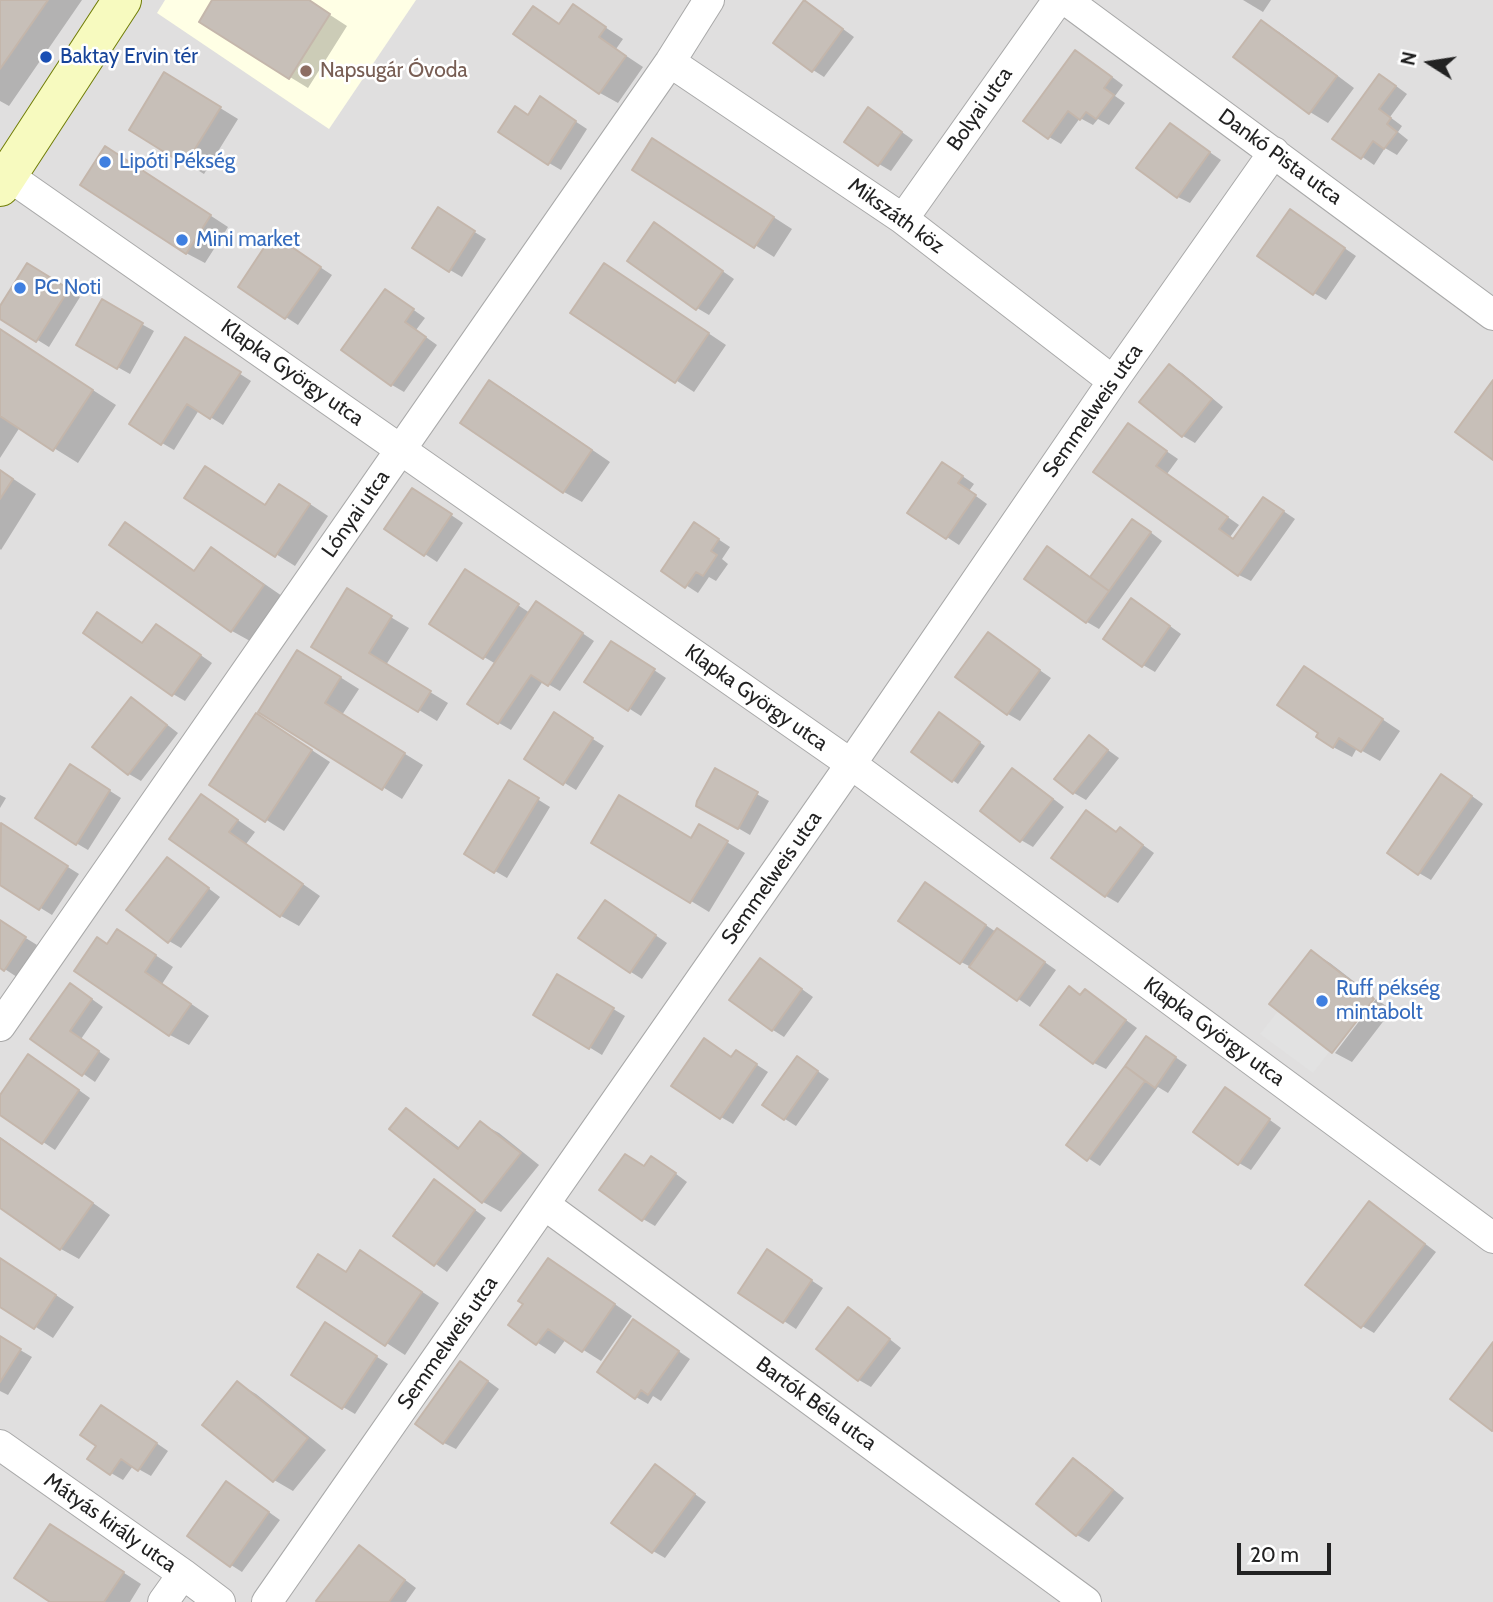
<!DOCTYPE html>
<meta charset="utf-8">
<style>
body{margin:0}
#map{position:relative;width:1493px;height:1602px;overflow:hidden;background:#f2efe9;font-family:Cabin,sans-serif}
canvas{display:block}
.north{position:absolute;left:1395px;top:28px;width:70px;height:70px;-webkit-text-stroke:5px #fff;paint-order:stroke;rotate:282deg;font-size:19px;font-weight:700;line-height:28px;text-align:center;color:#222}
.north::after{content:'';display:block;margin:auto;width:24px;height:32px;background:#222;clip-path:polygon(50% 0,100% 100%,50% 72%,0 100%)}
.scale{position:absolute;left:1237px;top:1543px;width:94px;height:32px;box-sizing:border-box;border:4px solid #222;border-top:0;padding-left:9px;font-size:21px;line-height:24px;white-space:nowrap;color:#222;-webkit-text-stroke:5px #fff;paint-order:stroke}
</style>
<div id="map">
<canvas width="1493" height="1602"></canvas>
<div class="north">N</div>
<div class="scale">20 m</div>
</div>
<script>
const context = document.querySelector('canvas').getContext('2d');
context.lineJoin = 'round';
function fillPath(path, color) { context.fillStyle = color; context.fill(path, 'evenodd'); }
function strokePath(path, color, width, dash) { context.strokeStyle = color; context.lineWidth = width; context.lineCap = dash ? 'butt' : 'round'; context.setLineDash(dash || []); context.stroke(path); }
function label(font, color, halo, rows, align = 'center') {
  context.font = font + ' Cabin,sans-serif'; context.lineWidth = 5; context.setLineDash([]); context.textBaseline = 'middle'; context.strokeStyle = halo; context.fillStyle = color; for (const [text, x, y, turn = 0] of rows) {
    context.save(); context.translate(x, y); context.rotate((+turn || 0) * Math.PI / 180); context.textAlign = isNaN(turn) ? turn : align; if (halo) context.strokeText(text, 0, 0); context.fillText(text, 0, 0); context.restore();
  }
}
const residential = new Path2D(`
 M0 0H1493V1602H0Z`);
const education = new Path2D(`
 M165 0H416L329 129 157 13Z`);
const parking = new Path2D(`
 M1278 1011 1330 1051 1313 1073 1260 1034Z`);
const shadow = new Path2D(`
 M0 0H82L9 106 0 101Z
 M214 0H307L347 26 308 88 290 77Z
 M1243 0H1271L1263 12Z
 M573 6 623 39 616 49 643 67 618 103 600 93 516 34 551 19 560 25Z
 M816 9 854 37 824 77 813 70Z
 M1261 22 1279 32 1354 88 1328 123 1310 112Z
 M1088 59 1123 85 1115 96 1125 103 1109 125 1098 119 1093 125 1080 118 1061 144 1049 137Z
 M1392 83 1407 94 1390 117 1402 126 1398 132 1408 140 1397 155 1385 148 1374 165 1335 138Z
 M183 85 238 119 204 174 186 163Z
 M552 106 587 129 561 170 549 163 529 116Z
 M881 117 913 140 891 171 879 164Z
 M1171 125 1221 160 1190 203 1178 197Z
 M671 151 792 229 774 257 634 169Z
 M124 159 228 227 205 263 186 253Z
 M450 217 486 239 462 277 450 270Z
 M1302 219 1356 256 1326 300 1314 293Z
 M666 232 734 279 709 315 697 308Z
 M285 244 332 275 298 325 240 287Z
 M27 265 80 297 49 347 0 317V310Z
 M623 276 726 345 694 392 573 313Z
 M397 298 425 318 416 330 437 345 404 392 392 385Z
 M102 302 154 331 130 374 78 345Z
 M0 330 116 405 78 463 20 427 0 458Z
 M197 346 251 381 223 425 199 410 174 450 162 443Z
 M1170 366 1182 373 1223 407 1195 443 1183 436Z
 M490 382 508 392 610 462 582 502 564 492Z
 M1140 433 1178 459 1167 474 1239 525 1230 537 1234 540 1276 506 1295 519 1251 581 1239 575 1095 472Z
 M0 470 36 494 1 550 0 549Z
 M955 471 974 484 969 491 987 504 959 545 910 513Z
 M298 496 328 516 295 566 186 498 266 507Z
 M424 497 463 523 437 562 387 529Z
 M126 525 144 535 196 572 211 549 230 560 282 596 250 641 232 631Z
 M1145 528 1162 541 1099 629 1087 622 1060 555 1092 578Z
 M706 531 730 547 722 559 728 564 716 581 709 577 698 593 664 571Z
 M477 578 530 613 548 610 594 641 560 691 543 681 511 730 499 723 496 664 484 657Z
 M347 591 409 628 386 665 448 703 437 721 314 646Z
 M1144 607 1181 634 1155 672 1143 665Z
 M169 633 212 663 185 701 173 694 144 645Z
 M988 634 1051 678 1020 721 1008 714Z
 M624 650 666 678 641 716 587 682Z
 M316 662 359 689 342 715 423 765 402 799 260 711Z
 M1322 679 1400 731 1380 761 1357 748 1352 757 1333 747 1321 733Z
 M131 699 143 706 178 733 141 781 129 774 94 747Z
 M945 718 985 746 958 784 913 752Z
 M566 722 604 746 576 790 526 759Z
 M275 726 330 762 284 831 211 785Z
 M1101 745 1119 758 1086 800 1074 793Z
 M1013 770 1025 777 1064 807 1033 847 1021 840Z
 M716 771 769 801 750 835 698 805Z
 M82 773 121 798 88 850 76 843Z
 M510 782 550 807 507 878 466 854Z
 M1454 783 1483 804 1431 880 1419 873Z
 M0 795 6 798 0 808Z
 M201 796 219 807 255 832 246 844 320 896 299 926 281 916 172 839Z
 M1087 812 1118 833 1120 830 1132 837 1154 853 1118 903 1106 896 1053 857Z
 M1 825 79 874 52 915 0 883Z
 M700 826 745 853 709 912 691 901 692 840Z
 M167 859 179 866 220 897 181 948 169 941 129 910Z
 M937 892 996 932 1009 937 1056 970 1030 1007 973 968 961 962Z
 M617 909 667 943 642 979 631 972Z
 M0 922 37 945 17 977 0 966Z
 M136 942 173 967 162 984 209 1016 189 1045 170 1035 76 970Z
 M1312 952 1330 963 1374 997 1332 1051Z
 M761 960 813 997 784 1037 773 1030Z
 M558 976 625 1016 602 1055 535 1014Z
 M1069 989 1082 996 1097 999 1137 1028 1106 1069 1094 1063Z
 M82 992 103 1007 81 1039 110 1059 95 1082 32 1038Z
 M1376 999 1392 1010 1352 1062 1335 1053Z
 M1147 1038 1187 1065 1168 1093 1158 1087 1100 1166 1068 1145Z
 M732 1058 748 1059 768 1072 733 1124 721 1117Z
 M41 1063 90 1098 55 1150 0 1113V1098Z
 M809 1065 829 1079 796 1126 785 1119Z
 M1238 1097 1281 1128 1251 1170 1239 1163Z
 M406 1110 424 1121 460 1148 480 1123 499 1133 539 1165 501 1212 483 1202Z
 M0 1137 110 1215 79 1259 61 1249 0 1206Z
 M664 1165 687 1182 655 1226 643 1219Z
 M447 1189 486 1218 447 1272 395 1235Z
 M1369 1203 1381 1210 1436 1252 1374 1333 1362 1326 1307 1285Z
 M0 1258 74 1307 53 1338 0 1304Z
 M779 1259 823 1288 796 1329 740 1292Z
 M549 1260 567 1271 632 1316 601 1361 566 1339 555 1354 510 1325 525 1303Z
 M379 1263 439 1303 405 1355 299 1286Z
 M848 1309 860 1316 901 1348 871 1387 859 1380 819 1348Z
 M645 1328 690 1359 661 1401 653 1396 648 1404 636 1397Z
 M337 1331 388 1364 355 1414 343 1407Z
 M0 1338 32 1357 8 1395 0 1391Z
 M473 1370 499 1389 456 1449 444 1443Z
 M237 1383 256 1394 326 1450 293 1491 274 1480 204 1425Z
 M114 1414 168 1451 151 1476 133 1466 123 1480 111 1473Z
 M1074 1460 1086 1467 1124 1498 1089 1542 1077 1535Z
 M667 1474 706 1502 665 1558 653 1551Z
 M238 1490 280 1520 242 1572 231 1565Z
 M69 1537 141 1584 130 1602H53Z
 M359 1547 371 1554 416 1588 406 1602H320Z`);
const building = new Path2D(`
 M0 0H48L0 69Z
 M212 0H309L330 14 289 79 199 22Z
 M804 0 843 29 812 72 773 43Z
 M573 4 606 27 599 37 626 56 599 94 513 34 533 6 559 24Z
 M1261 20 1337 76 1309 114 1233 57Z
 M1075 50 1112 77 1104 88 1114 95 1096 119 1086 112 1080 120 1068 111 1048 139 1023 121Z
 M164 72 221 107 185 165 129 130Z
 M1379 74 1396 86 1379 109 1391 118 1387 124 1397 132 1384 149 1373 141 1361 159 1332 139Z
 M540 96 576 121 548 165 498 132 515 106 528 115Z
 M868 107 902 132 878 166 844 142Z
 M1170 123 1210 152 1177 198 1136 168Z
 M652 138 774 217 754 248 632 170Z
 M105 146 211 215 186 254 80 185Z
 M438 207 475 231 449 272 412 248Z
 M1290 209 1345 248 1313 295 1257 256Z
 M654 222 723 271 696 310 627 261Z
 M273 234 321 267 285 319 238 287Z
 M27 263 69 289 36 342 0 319V306Z
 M604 263 709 333 675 383 570 313Z
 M385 289 414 309 405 322 426 337 391 386 341 350Z
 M102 299 143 323 117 369 76 345Z
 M0 329 93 390 53 451 0 416Z
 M185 337 241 372 210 419 187 404 161 445 129 424Z
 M1169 364 1212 399 1182 437 1139 402Z
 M489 380 592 450 563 493 460 423Z
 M1493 380V460L1455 432Z
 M1128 423 1167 451 1156 466 1228 517 1219 529 1233 539 1263 497 1284 511 1238 576 1093 472Z
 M942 462 963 476 958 483 976 495 946 539 907 513Z
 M205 466 265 505 279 484 310 504 275 557 184 498Z
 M0 470 13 479 0 499Z
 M412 488 452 514 424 556 384 529Z
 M1132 519 1151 532 1109 591 1090 577Z
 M125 522 194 571 211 547 264 585 231 632 109 545Z
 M694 522 719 539 711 551 717 555 703 576 696 572 685 588 661 571Z
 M1047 546 1109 591 1086 623 1024 579Z
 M465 569 519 604 483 659 429 624Z
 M347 588 392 616 369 653 431 691 418 712 311 647Z
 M1131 598 1170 626 1142 667 1103 639Z
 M536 601 583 633 548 686 531 675 498 724 467 704Z
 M97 612 142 643 156 624 201 655 172 696 83 633Z
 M988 632 1040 670 1007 715 955 677Z
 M611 641 655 669 628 711 584 682Z
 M297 650 341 677 325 703 405 753 382 790 258 712Z
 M1304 666 1383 719 1361 752 1339 738 1333 748 1316 737 1318 733 1277 705Z
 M131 697 167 725 128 775 92 747Z
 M554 712 593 738 563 785 524 759Z
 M939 712 980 742 952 782 911 752Z
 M256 713 312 750 265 822 209 785Z
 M1089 735 1108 750 1073 794 1054 779Z
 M70 764 110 790 76 845 35 818Z
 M715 768 758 792 738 829 696 806 697 801Z
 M1012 768 1053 799 1020 842 980 811Z
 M1441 774 1472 796 1418 875 1387 853Z
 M509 780 539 798 494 873 464 854Z
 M201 794 238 820 229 832 303 884 280 917 169 839Z
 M619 795 691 838 699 824 728 841 690 903 591 843Z
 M1086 810 1116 832 1120 827 1143 845 1105 897 1051 858Z
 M1 823 68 866 39 910 0 885Z
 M167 857 209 888 168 943 126 910Z
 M925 882 986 925 960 964 898 921Z
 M605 900 656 935 630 973 578 938Z
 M0 920 26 937 4 971 0 968Z
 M997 928 1045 962 1017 1001 969 967Z
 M117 929 156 955 145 972 191 1004 169 1036 74 971 97 937 107 944Z
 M1311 950 1374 999 1332 1053 1269 1004Z
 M760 958 802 989 772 1031 729 1000Z
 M557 974 614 1008 589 1049 533 1015Z
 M70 983 92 999 70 1031 99 1051 82 1076 30 1039Z
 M1069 986 1080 995 1085 989 1126 1020 1093 1064 1040 1025Z
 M1146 1036 1176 1057 1155 1088 1125 1066Z
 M704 1038 731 1057 736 1050 757 1064 720 1119 671 1086Z
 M28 1054 79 1090 42 1144 0 1115V1095Z
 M797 1056 818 1071 784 1120 762 1105Z
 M1125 1066 1145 1081 1087 1161 1066 1145Z
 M1225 1087 1270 1119 1238 1165 1193 1132Z
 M406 1108 458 1149 480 1121 521 1153 482 1203 389 1129Z
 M0 1138 93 1203 60 1250 0 1208Z
 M625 1154 644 1166 651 1156 676 1173 642 1221 599 1190Z
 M434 1179 475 1210 434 1266 393 1236Z
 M1369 1201 1425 1244 1361 1328 1305 1285Z
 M767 1249 812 1280 783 1323 738 1293Z
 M360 1250 422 1292 385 1346 297 1287 318 1254 346 1272Z
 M0 1258 56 1295 34 1329 0 1307Z
 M548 1258 615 1304 582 1352 548 1329 536 1345 508 1325 523 1304 518 1301Z
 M848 1307 890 1339 858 1381 816 1349Z
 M633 1319 679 1351 648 1395 641 1390 635 1399 597 1372Z
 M325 1322 377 1356 342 1409 291 1375Z
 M0 1336 21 1349 0 1382Z
 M1493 1342V1429L1492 1431 1450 1399Z
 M460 1361 488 1381 443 1444 415 1424Z
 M237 1381 308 1438 273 1482 202 1425Z
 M101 1405 157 1443 138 1471 121 1459 110 1475 87 1459 96 1446 80 1435Z
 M1073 1458 1113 1490 1076 1536 1036 1504Z
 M655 1464 695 1494 652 1553 611 1523Z
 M226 1481 269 1512 230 1567 187 1536Z
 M50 1524 124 1572 104 1602H50L14 1578Z
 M359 1545 405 1580 389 1602H317L316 1601Z`);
const street = new Path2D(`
 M1066 0 1493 315
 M670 62 903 219 1113 381
 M0 170 851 764 1493 1238
 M903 219 1058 0
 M0 1026 670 62 709 0
 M545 1205 1086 1602
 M0 1445 183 1574 220 1602
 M163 1602 183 1574
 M267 1602 851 764 1113 381 1274 152`);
const secondary = new Path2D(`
 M0 187 122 0`);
const markers = [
 [46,57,7,"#1a4fb4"],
 [306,71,7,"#8d6e63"],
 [105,162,7,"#3f7fe0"],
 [182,240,7,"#3f7fe0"],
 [20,288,7,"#3f7fe0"],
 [1322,1001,7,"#3f7fe0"]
];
const transitNames = [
 ["Baktay Ervin tér",60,57]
];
const educationNames = [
 ["Napsugár Óvoda",320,71]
];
const streetNames = [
 ["Bolyai utca",980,109,-55],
 ["Dankó Pista utca",1280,157,36],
 ["Mikszáth köz",896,216,36],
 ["Klapka György utca",292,373,35],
 ["Semmelweis utca",1093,411,-55],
 ["Lónyai utca",356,514,-55],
 ["Klapka György utca",756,698,35],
 ["Semmelweis utca",772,878,-55],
 ["Klapka György utca",1214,1032,36],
 ["Semmelweis utca",448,1343,-55],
 ["Bartók Béla utca",816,1404,36],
 ["Mátyás király utca",110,1523,35]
];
const shopNames = [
 ["Lipóti Pékség",119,162],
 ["Mini market",196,240],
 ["PC Noti",34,288],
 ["Ruff pékség",1336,989],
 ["mintabolt",1336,1013]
];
fillPath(residential, '#e0dfdf');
fillPath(education, '#ffffe5');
fillPath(parking, '#e2e2e2');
fillPath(shadow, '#0003');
fillPath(building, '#c7bfb8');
strokePath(building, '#c4b6ab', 2);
strokePath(street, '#a9a9a9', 32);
strokePath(secondary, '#707d05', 40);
strokePath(street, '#fff', 30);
strokePath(secondary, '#f7fabf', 38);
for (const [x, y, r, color] of markers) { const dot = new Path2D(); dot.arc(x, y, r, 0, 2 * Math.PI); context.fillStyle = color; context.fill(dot); strokePath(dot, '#fff', 2.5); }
label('21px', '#164399', '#fff', transitNames, 'left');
label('21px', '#785e54', '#fff', educationNames, 'left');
label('21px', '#222', '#fff', streetNames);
label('21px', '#366cbe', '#fff', shopNames, 'left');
</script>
